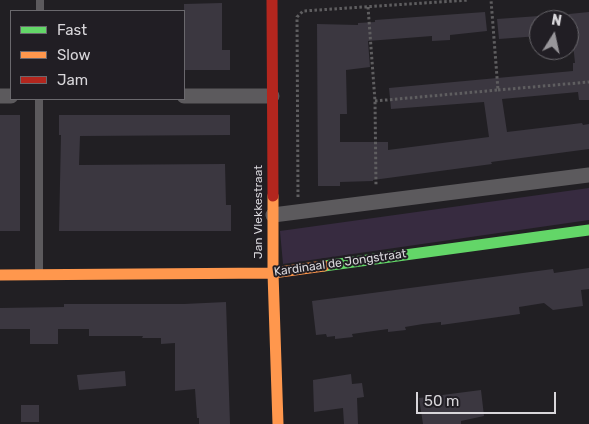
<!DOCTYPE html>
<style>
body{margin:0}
#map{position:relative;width:589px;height:424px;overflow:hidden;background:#211f23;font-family:Rubik,sans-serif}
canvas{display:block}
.legend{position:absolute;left:10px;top:10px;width:175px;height:90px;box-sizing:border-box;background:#211e24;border:1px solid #6a686d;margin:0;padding:6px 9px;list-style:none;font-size:15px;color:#d8d6da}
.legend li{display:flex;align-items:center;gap:10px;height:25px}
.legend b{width:25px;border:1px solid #6a686d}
.north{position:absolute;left:529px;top:10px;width:50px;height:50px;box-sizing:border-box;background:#211e24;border:1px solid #6a686d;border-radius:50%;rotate:10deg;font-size:14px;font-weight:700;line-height:20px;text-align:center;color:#d8d6da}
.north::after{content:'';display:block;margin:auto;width:18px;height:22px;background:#98969a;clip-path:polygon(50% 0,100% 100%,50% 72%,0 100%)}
.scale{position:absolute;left:416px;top:392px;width:140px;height:22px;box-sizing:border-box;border:2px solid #d8d6da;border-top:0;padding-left:6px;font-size:15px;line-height:18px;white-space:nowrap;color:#d8d6da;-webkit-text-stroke:4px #211e24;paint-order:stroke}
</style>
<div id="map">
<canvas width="589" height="424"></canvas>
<ul class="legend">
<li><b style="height:6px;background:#63d668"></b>Fast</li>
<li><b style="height:6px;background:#ff974d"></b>Slow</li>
<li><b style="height:6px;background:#b3261e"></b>Jam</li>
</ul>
<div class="north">N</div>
<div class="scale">50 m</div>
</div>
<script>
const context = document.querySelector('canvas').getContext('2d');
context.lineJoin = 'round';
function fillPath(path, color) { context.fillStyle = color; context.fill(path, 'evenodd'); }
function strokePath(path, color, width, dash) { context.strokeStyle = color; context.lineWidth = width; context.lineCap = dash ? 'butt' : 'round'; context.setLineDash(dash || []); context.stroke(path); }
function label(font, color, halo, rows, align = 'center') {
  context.font = font + ' Rubik,sans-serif'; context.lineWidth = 4; context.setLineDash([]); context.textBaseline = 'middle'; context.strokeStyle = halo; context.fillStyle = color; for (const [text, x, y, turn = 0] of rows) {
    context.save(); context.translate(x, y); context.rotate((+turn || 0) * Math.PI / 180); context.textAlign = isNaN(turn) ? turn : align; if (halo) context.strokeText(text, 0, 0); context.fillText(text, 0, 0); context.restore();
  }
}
const green = new Path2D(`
 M589 188V220L283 264 280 231Z`);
const building = new Path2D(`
 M222 3V50H230V70H184V4Z
 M485 12 487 31 450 35V40L432 41V36L368 41 370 67 346 70 347 114H340V142H388V150L489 137 484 102 391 109 389 88 573 71V63H575L572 34H569V14L589 12V100H579L578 92 502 99 507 132 582 123 583 125 589 124V149L491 162 492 164 373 180V181L340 182V186H318L317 24 358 25V23L375 22V20Z
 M539 16V36L499 39 497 19Z
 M0 115H20V231H0Z
 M59 115H230V135L80 136 79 165 225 164 226 205H231V231H59L61 135H59Z
 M589 268V289L581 290 583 306 553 310 544 303 519 307 520 314 441 325V322L423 324 405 327 406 330 388 332V329L352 334 353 337 335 339V336L327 337 326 334 316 335 312 301 553 269 554 273Z
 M226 302 230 424H199V418H197L195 389 175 391V343L161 344V338H142L143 336H89V329H58V344H30V329H0V308L64 307V304H184Z
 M125 371 126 386 79 390 77 375Z
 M351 374 352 384 362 383 364 397 357 398 358 424H344L343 408 314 412 313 380Z
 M481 390 484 416 461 421V424H423L419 398Z
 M21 405H39V422H21Z`);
const path = new Path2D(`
 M368 7 375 101 376 186
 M498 90 589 82
 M375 101 498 90 491 0
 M298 197 297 17 303 11 469 0`);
const lane = new Path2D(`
 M40 11V0
 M39 273V99`);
const street = new Path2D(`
 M0 96H11
 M184 96H272
 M273 215 589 175`);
const fast = new Path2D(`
 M324 266 589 230`);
const slow = new Path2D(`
 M273 196V273L278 424
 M0 275 273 273 324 266`);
const jam = new Path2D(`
 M272 0 273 196`);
const streetNames = [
 ["Jan Vlekkestraat",259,212,-90],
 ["Kardinaal de Jongstraat",340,263,-8]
];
fillPath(green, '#372b40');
fillPath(building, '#3b3740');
strokePath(path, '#5f5e60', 3, [2.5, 2.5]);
strokePath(lane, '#5c5a5d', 8);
strokePath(street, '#5c5a5d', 15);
strokePath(fast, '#63d668', 11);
strokePath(slow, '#ff974d', 11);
strokePath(jam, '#b3261e', 11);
label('12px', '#d8d6da', '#211e24', streetNames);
</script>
